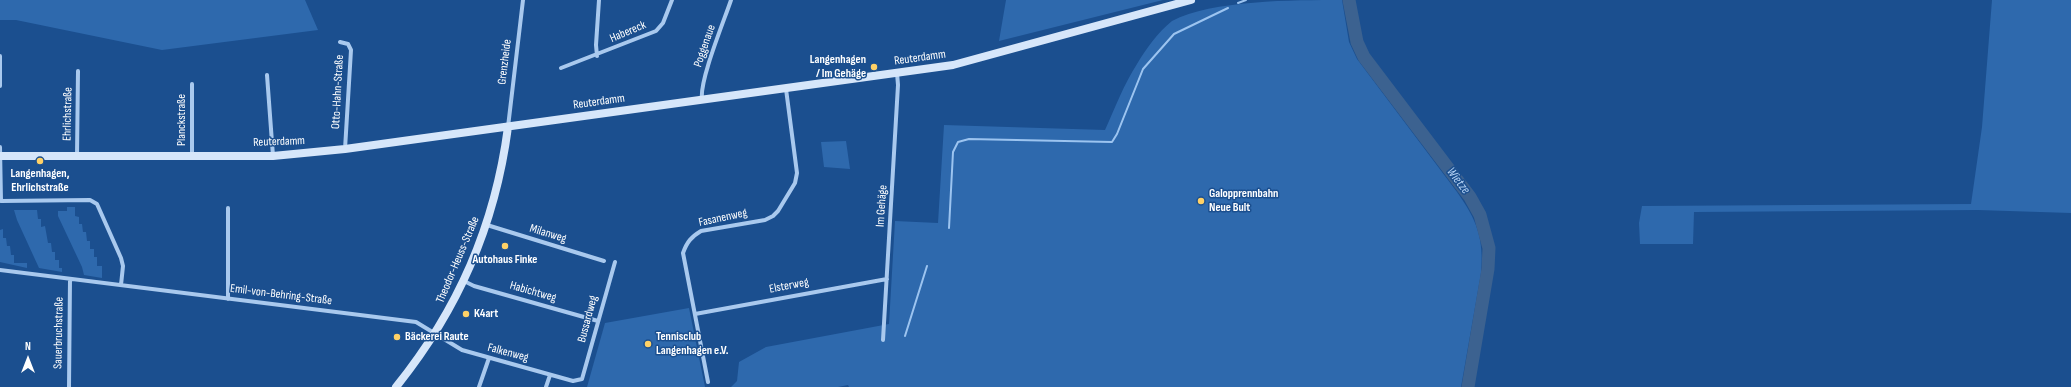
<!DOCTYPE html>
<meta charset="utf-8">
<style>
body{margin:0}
#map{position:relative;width:2071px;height:387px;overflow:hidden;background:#1b4f8f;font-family:"Sofia Sans Condensed",sans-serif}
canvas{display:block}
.north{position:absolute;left:8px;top:339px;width:40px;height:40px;-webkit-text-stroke:3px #1b4f8f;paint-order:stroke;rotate:0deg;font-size:11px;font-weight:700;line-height:16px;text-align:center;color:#fff}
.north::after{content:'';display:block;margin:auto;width:14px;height:18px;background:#fff;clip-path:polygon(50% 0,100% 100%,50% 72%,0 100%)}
</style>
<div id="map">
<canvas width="2071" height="387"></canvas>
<div class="north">N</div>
</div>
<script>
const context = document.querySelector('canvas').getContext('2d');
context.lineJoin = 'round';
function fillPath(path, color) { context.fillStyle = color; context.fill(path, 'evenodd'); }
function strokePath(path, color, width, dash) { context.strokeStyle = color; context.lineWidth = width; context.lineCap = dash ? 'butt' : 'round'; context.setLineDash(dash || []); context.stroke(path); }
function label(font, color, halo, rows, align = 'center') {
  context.font = font + ' "Sofia Sans Condensed",sans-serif'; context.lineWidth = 3; context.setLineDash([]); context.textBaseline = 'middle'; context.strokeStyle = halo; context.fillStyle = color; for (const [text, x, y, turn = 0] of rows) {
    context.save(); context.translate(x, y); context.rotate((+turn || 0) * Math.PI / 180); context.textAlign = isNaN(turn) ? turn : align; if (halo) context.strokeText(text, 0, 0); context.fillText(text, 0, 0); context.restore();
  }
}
const green = new Path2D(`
 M0 0H305L318 30 162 50 16 20H0Z
 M1006 0H1163L999 41Z
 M1342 0 1349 42 1357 59 1457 192C1477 220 1484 239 1481 273L1461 387H849L848 385 838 387H731L737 381 739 362 766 347 889 324 895 221 938 223 944 125 1105 130C1115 108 1124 84 1137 64 1146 49 1158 32 1172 21 1212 0 1293 0 1342 0Z
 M1992 0H2071V213L1978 210 1694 212 1693 244H1640L1639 223 1642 206 1971 204 1982 127Z
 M846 141 850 169 824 167 821 142Z
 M67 207H75V216L79 217V224H82L83 232H86L87 241H90V249H94V257H97V266H102V278L84 275 82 267 58 216V211H67Z
 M14 210H37L38 219H41V227L45 226 48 243H51L52 252H55V260H59V268H62V272L39 268 17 220Z
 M3 229V238H6L7 246H10L11 255H14V263H27V268L0 262V230Z
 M689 308 705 387H587L605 323Z`);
const stream = new Path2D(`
 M1238 3 1246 0
 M949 228 953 152 958 142 969 139 1112 142 1117 134 1143 69 1174 34 1228 8
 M905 336 927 266`);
const river = new Path2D(`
 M1349 0 1357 42 1364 57 1470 197 1480 215 1489 248 1488 269 1468 387`);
const street = new Path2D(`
 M340 42 348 44 351 50 345 149
 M597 56 596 45 599 0
 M561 68 656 31 663 23 672 0
 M267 75 273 156
 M192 84V156
 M0 86V56
 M702 100C699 81 724 21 731 0
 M508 127 523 0
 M0 147 1 201 90 200 97 204 121 258 123 266 121 285
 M77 156 78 71
 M228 208V299
 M487 225 604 261
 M0 270 416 322 462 350 573 381 582 379 615 262
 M464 281 474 286 598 321
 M695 314 887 279
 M883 340 898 85 897 73
 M708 382 683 253C687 242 691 237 701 231L765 220 773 216 778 211 795 183 797 173 786 89
 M69 387 70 279
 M479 387 489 358
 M546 387 550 375`);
const secondary = new Path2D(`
 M0 156H273L345 149 953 65 1191 0
 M396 387C458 310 495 226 508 127`);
const markers = [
 [874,67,4,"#ffd166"],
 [40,161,4,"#ffd166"],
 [1201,201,4,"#ffd166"],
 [505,246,4,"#ffd166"],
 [466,314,4,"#ffd166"],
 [397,337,4,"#ffd166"],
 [648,344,4,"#ffd166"]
];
const streetNames = [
 ["Habereck",628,32,-23],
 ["Poggenaue",705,46,-71],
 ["Reuterdamm",920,58,-8],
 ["Grenzheide",505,62,-83],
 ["Otto-Hahn-Straße",338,92,-87],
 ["Reuterdamm",599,102,-8],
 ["Ehrlichstraße",68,114,-89],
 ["Planckstraße",182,120,-90],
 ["Reuterdamm",279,142,-2],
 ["Im Gehäge",882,206,-86],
 ["Fasanenweg",723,218,-12],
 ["Milanweg",548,234,17],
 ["Theodor-Heuss-Straße",458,260,-67],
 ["Elsterweg",789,286,-11],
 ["Habichtweg",533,292,16],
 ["Emil-von-Behring-Straße",281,295,7],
 ["Bussardweg",588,319,-75],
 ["Sauerbruchstraße",59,333,-89],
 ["Falkenweg",508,353,15]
];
const poiNames = [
 ["Langenhagen",866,60,"right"],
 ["/ Im Gehäge",866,74,"right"],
 ["Langenhagen,",40,174,"center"],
 ["Ehrlichstraße",40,188,"center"],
 ["Galopprennbahn",1209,194],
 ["Neue Bult",1209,208],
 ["Autohaus Finke",505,260,"center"],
 ["K4art",474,314],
 ["Bäckerei Raute",405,337],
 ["Tennisclub",656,337],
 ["Langenhagen e.V.",656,351]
];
const waterNames = [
 ["Wietze",1458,181,53]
];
fillPath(green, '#2e69ad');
strokePath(stream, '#9cc4f0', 2);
strokePath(river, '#3c6290', 13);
strokePath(street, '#a9c9ee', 4);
strokePath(secondary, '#d6e6fa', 8);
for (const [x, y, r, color] of markers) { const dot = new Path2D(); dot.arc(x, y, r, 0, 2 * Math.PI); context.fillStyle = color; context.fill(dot); strokePath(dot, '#1b4f8f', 1.5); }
label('12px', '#fff', '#1b4f8f', streetNames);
label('bold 12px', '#fff', '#1b4f8f', poiNames, 'left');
label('italic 13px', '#b5d3f5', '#1b4f8f', waterNames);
</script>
